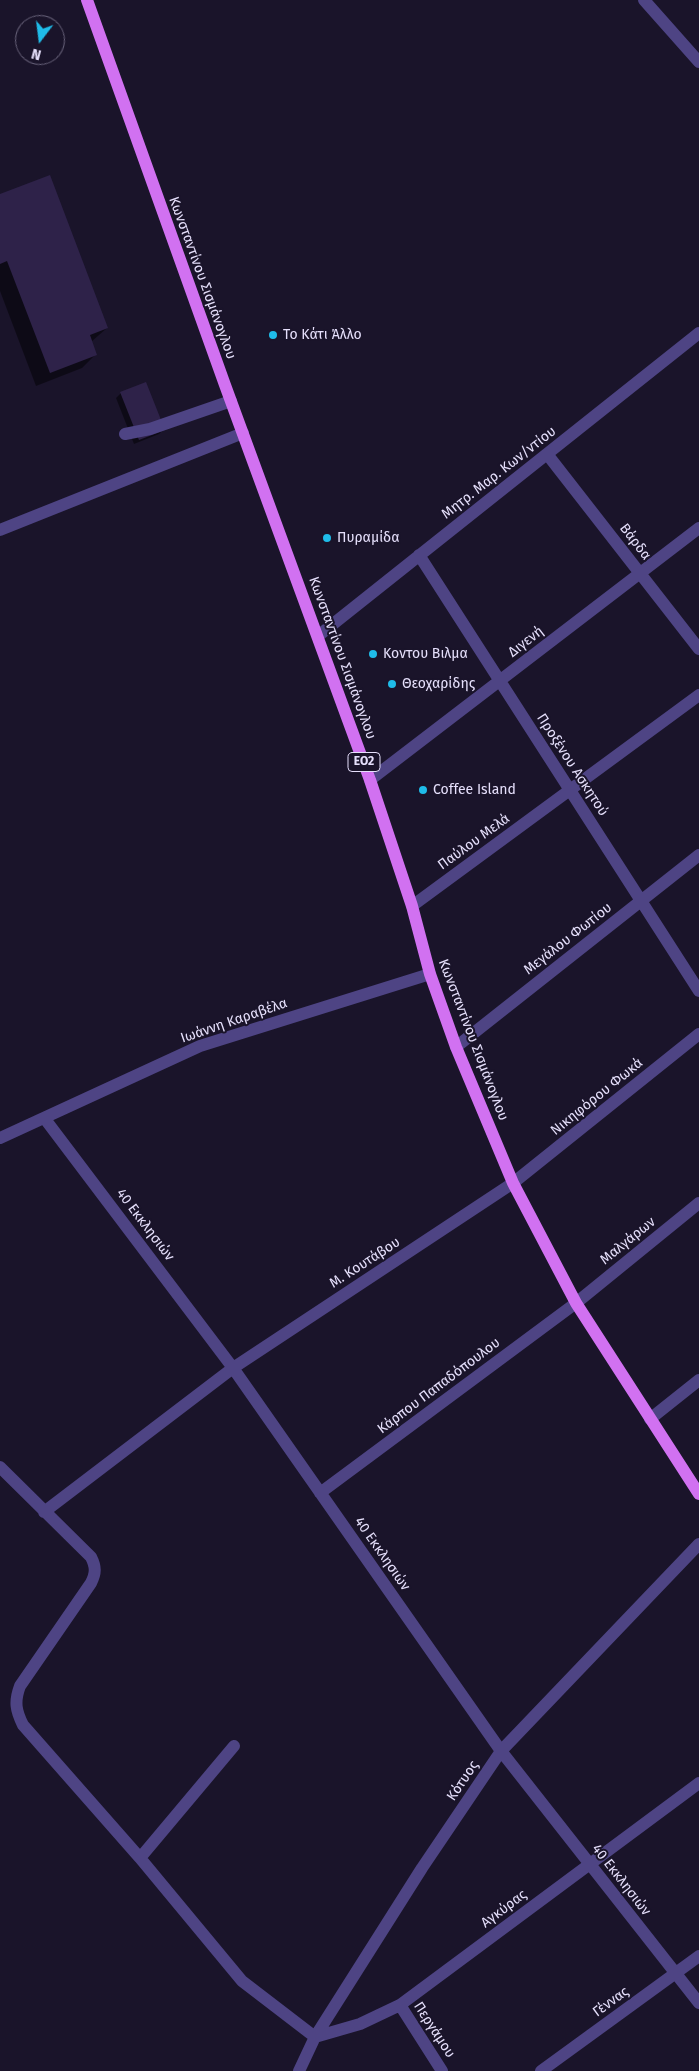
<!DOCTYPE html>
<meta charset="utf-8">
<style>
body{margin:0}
#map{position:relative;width:699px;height:2071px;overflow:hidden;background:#1a142a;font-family:"Fira Sans",sans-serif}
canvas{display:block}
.north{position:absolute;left:15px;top:15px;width:50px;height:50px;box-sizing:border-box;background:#1a142a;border:1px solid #6c667e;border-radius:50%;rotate:195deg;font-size:14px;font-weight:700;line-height:20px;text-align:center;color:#e6e0fc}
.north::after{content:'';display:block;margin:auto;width:18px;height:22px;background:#1fbce9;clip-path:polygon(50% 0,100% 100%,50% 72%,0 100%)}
</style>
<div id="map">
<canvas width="699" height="2071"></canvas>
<div class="north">N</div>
</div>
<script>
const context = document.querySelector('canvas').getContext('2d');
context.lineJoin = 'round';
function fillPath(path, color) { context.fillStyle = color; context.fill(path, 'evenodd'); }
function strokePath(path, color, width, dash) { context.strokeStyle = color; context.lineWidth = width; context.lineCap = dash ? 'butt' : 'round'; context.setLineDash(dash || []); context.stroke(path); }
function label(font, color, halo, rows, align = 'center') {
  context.font = font + ' "Fira Sans",sans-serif'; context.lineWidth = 4; context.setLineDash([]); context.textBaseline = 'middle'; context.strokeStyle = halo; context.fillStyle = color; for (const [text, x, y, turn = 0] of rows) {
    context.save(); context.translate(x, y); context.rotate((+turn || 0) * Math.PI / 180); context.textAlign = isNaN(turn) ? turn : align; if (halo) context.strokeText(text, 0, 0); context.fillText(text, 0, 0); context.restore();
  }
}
const shadow = new Path2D(`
 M0 195 107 328 91 342 96 354 82 368 36 386 0 291Z
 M121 393 164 429 159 434 134 444 116 398Z`);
const building = new Path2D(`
 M50 175 108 328 90 335 97 355 50 373 7 261 0 264V194Z
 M146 382 165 430 139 440 120 392Z`);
const minor = new Path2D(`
 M644 0 699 62
 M125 434 150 429 231 401
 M547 454 699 649
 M0 530 243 433
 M419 555 699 991
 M318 636 699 333
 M370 780 699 528
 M412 906 699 695
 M456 1047 699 855
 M45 1119 233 1368 501 1751 699 2003
 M0 1138 200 1046 430 974
 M650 1419 699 1380
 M0 1467 91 1557C96 1567 96 1573 91 1583L20 1686C14 1702 16 1711 23 1725L140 1858 242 1981 315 2037
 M320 1493 576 1303 699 1203
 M44 1512 233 1368 513 1183 699 1034
 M140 1858 234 1746
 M400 2005 442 2071
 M315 2037 360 2024 400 2005 699 1783
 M299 2071 315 2037 422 1868 501 1751 699 1544
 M541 2071 699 1956`);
const major = new Path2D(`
 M87 0 225 385 370 780 412 906 430 974 456 1047 513 1183 576 1303 699 1494`);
const markers = [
 [273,335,5,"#1fbce9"],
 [327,538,5,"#1fbce9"],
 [373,654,5,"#1fbce9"],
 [392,684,5,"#1fbce9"],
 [423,790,5,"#1fbce9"]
];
const shields = [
 [364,762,32]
];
const shieldNames = [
 ["ΕΟ2",364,762]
];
const streetNames = [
 ["Κωνσταντίνου Σισμάνογλου",202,278,70],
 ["Μητρ. Μαρ. Κων/ντίου",499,473,-38],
 ["Βάρδα",635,542,52],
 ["Διγενή",526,642,-38],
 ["Κωνσταντίνου Σισμάνογλου",342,658,70],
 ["Προξένου Ασκητού",572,765,57],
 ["Παύλου Μελά",474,842,-36],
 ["Μεγάλου Φωτίου",568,939,-38],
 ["Ιωάννη Καραβέλα",234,1021,-19],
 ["Κωνσταντίνου Σισμάνογλου",473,1040,69],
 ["Νικηφόρου Φωκά",597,1097,-39],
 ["40 Εκκλησιών",145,1225,53],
 ["Μαλγάρων",628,1241,-39],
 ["Μ. Κουτάβου",365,1263,-33],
 ["Κάρπου Παπαδόπουλου",439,1386,-37],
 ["40 Εκκλησιών",382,1554,55],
 ["Κότυος",463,1781,-56],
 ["40 Εκκλησιών",621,1880,52],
 ["Αγκύρας",504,1909,-37],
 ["Γέννας",611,2002,-36],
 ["Περγάμου",434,2030,57]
];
const poiNames = [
 ["Το Κάτι Άλλο",283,335],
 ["Πυραμίδα",337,538],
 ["Κοντου Βιλμα",383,654],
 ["Θεοχαρίδης",402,684],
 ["Coffee Island",433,790]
];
fillPath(shadow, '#0007');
fillPath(building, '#2e2249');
strokePath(minor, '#4e4484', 12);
strokePath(major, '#d171f1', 12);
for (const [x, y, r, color] of markers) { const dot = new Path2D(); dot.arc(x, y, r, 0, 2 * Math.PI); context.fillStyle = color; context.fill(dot); strokePath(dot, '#1a142a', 2); }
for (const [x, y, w] of shields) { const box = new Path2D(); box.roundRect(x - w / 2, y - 9.5, w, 19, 4); context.fillStyle = '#1a142a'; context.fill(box); strokePath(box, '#e6e0fc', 1); }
label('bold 12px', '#e6e0fc', null, shieldNames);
label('14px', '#e6e0fc', '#1a142a', streetNames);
label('14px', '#e6e0fc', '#1a142a', poiNames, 'left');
</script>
